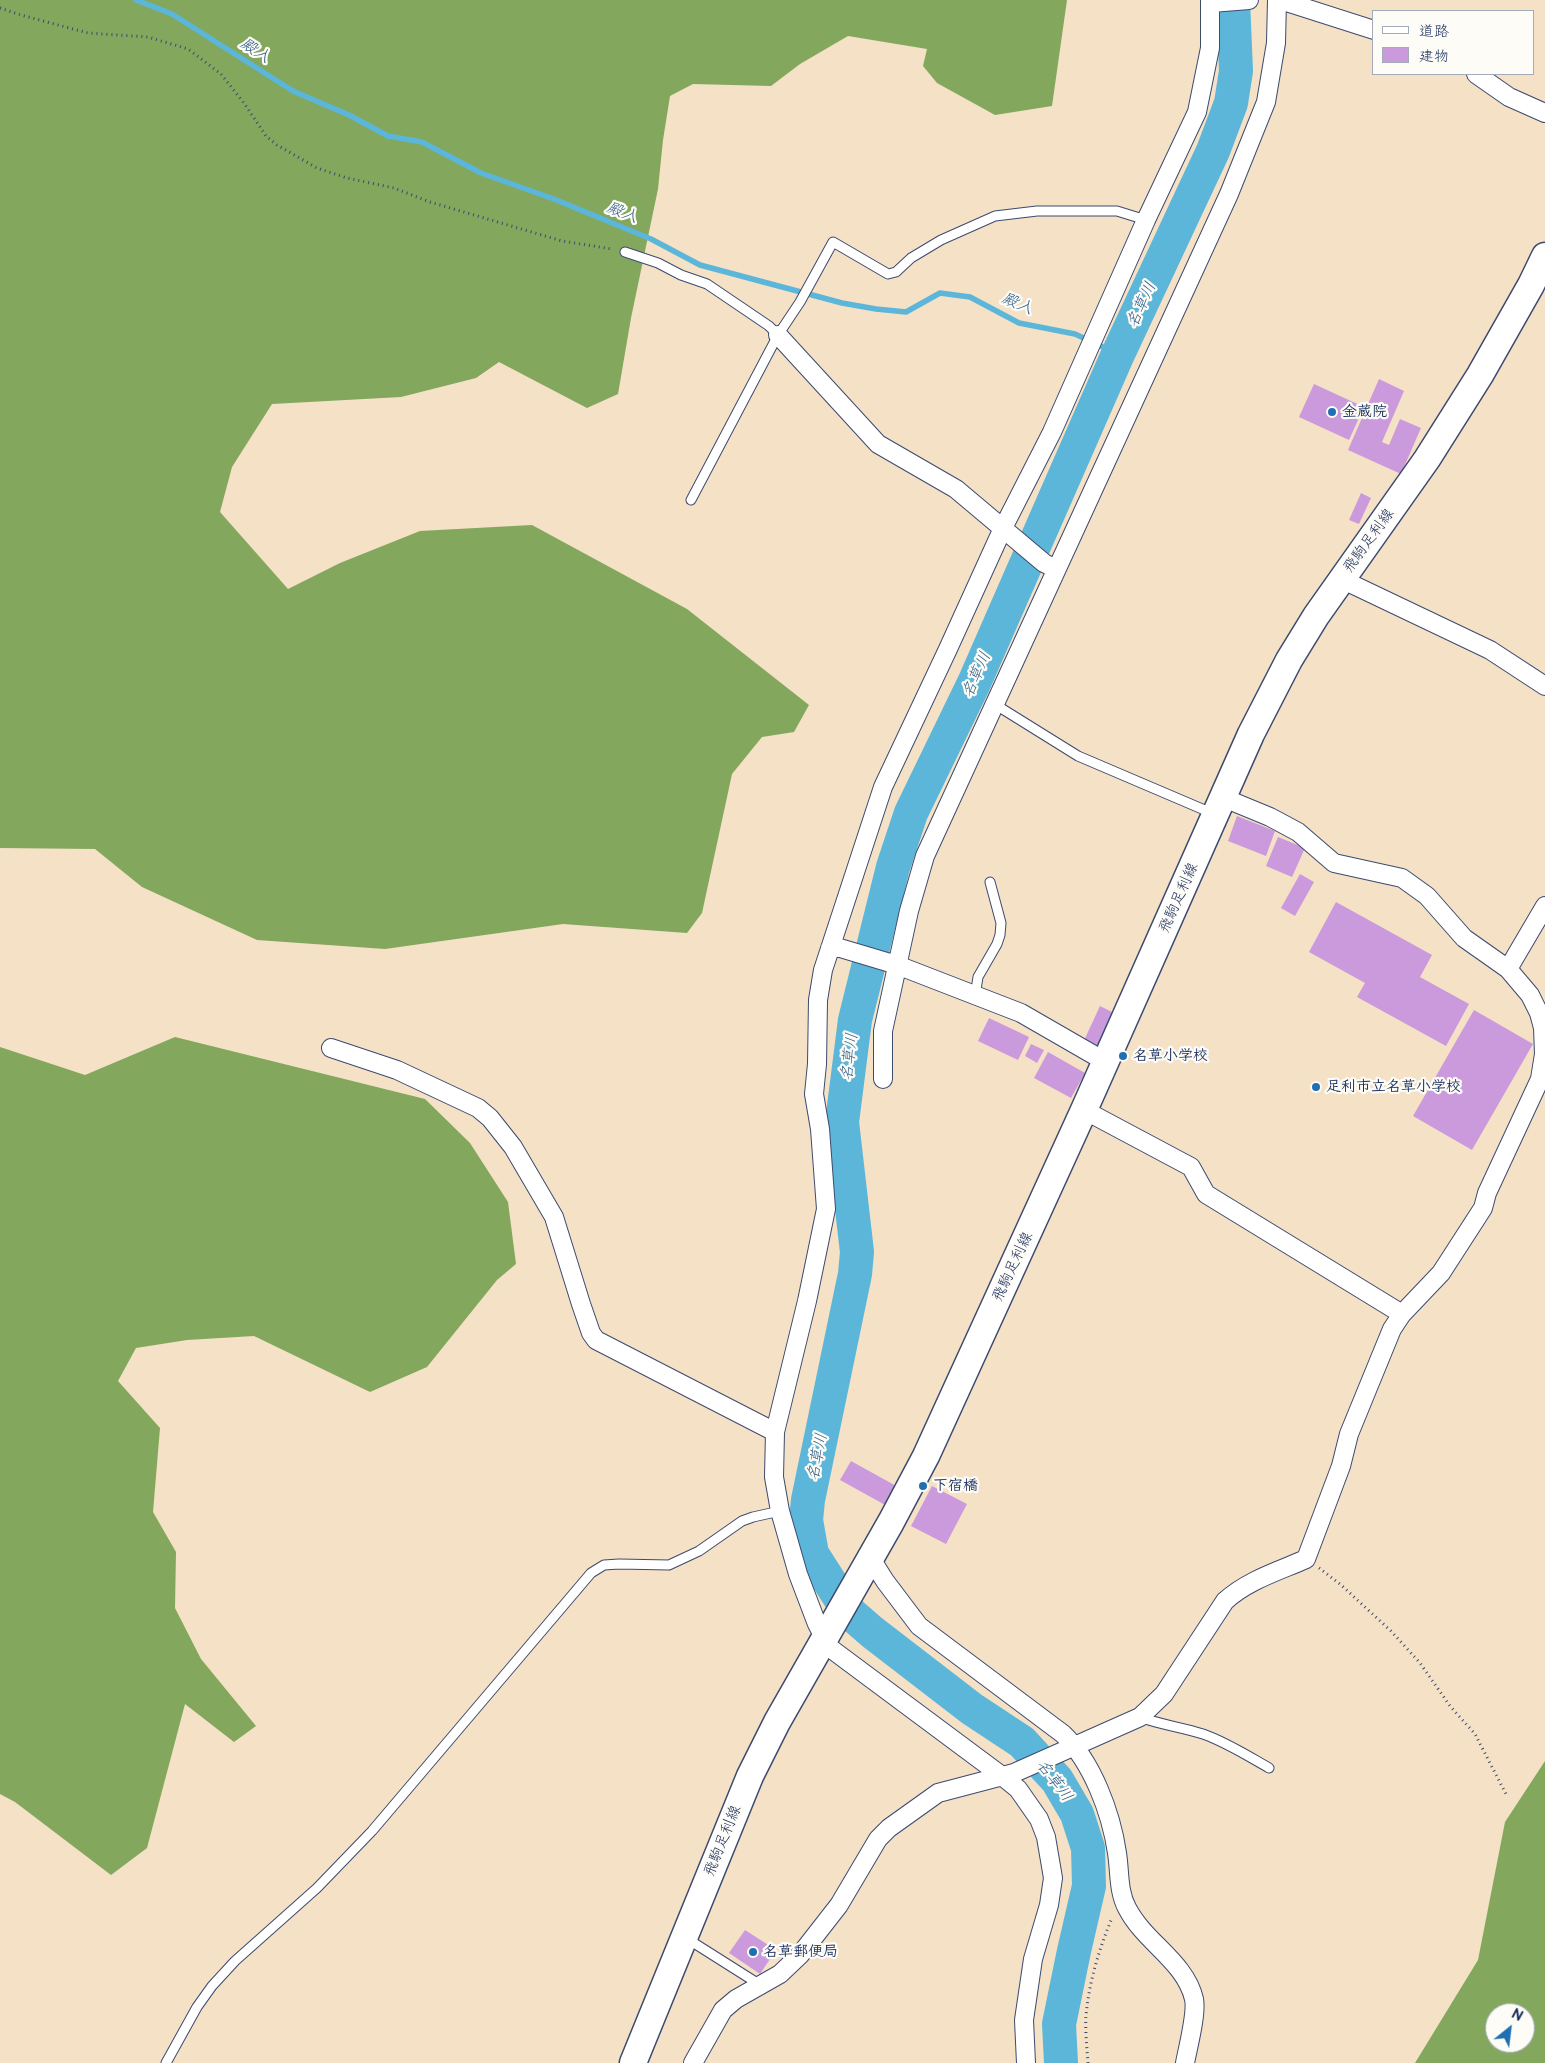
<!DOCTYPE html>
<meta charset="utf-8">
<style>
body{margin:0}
#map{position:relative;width:1545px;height:2063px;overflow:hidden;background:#f4e1c6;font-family:"Balsamiq Sans","Klee One",sans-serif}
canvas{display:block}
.legend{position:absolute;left:1372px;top:10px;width:162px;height:65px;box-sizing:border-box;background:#fdfcf7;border:1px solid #a3aaba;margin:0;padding:6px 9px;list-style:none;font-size:15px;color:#1b2f5e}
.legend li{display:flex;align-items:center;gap:10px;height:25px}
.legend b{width:25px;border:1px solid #a3aaba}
.north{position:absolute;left:1485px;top:2003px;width:50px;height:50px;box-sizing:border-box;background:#fdfcf7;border:1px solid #a3aaba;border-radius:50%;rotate:29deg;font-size:14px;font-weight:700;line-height:20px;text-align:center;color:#1b2f5e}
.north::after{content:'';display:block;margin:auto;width:18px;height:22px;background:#1f6fb2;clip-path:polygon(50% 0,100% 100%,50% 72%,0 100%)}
</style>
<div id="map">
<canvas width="1545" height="2063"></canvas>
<ul class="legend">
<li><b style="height:6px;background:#fff"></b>道路</li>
<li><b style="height:14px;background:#ca9add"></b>建物</li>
</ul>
<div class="north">N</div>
</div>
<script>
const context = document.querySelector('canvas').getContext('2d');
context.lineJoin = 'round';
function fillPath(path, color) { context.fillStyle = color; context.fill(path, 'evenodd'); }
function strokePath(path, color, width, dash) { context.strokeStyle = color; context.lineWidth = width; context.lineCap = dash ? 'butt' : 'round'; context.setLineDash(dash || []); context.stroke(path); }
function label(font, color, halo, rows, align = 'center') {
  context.font = font + ' "Balsamiq Sans","Klee One",sans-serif'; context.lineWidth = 4.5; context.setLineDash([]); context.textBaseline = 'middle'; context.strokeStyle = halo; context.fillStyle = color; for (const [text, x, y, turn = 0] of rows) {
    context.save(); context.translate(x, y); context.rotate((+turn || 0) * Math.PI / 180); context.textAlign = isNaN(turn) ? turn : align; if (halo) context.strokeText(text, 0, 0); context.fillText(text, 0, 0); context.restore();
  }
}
const forest = new Path2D(`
 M0 0H1067L1052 106 995 115 937 83 923 66 927 49 848 36 800 64 771 86 693 84 670 96 663 140 658 189 631 318 618 394 587 408 499 362 476 378 401 397 272 404 232 467 220 512 288 589 340 563 420 531 532 525 687 609 809 705 794 732 762 737 732 774 702 913 687 933 563 924 385 949 257 940 142 887 95 849 0 848Z
 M175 1037 425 1099 470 1143 508 1202 516 1264 497 1280 427 1367 370 1392 254 1336 187 1340 136 1348 118 1381 160 1428 153 1512 176 1552 175 1608 201 1659 256 1726 234 1742 185 1704 147 1848 111 1875 15 1802 0 1794V1047L85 1075Z
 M1545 1761V2063H1415L1478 1960 1505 1822ZM1495 2013H1525V2043H1495Z`);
const stream = new Path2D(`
 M136 0 172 14 293 91 349 115 388 136 422 142 481 173 554 199 651 239 700 265 842 303 876 309 906 312 940 293 970 297 1019 323 1075 334 1118 354`);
const river = new Path2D(`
 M1061 2063 1059 2024 1074 1951 1089 1886 1088 1848 1077 1814 1057 1780 1022 1742 972 1709 872 1632 849 1612 812 1554 806 1520 808 1500 855 1274 857 1252 842 1122 855 1020 893 867 911 813 974 683 1118 354 1213 151 1231 103 1236 71 1233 0`);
const building = new Path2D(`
 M1379 379 1404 391 1382 442 1389 445 1400 419 1421 428 1401 474 1348 450Z
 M1314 384 1364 407 1349 440 1299 417Z
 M1361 493 1371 498 1359 524 1349 520Z
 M1237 816 1275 831 1266 856 1228 841Z
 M1278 837 1305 848 1292 877 1266 866Z
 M1300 874 1314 882 1295 916 1281 908Z
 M1336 902 1432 955 1420 977 1469 1004 1446 1046 1357 997 1365 983 1309 952Z
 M1100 1006 1118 1015 1100 1055 1081 1047Z
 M1474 1010 1533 1044 1472 1150 1413 1116Z
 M989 1018 1029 1037 1018 1060 978 1041Z
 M1031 1044 1044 1050 1037 1063 1025 1056Z
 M1048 1052 1085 1073 1071 1098 1034 1078Z
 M851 1461 898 1487 887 1506 840 1480Z
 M932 1486 967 1504 946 1544 911 1526Z
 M745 1930 776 1950 760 1974 729 1953Z`);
const path = new Path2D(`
 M0 8 21 15 88 33 148 37 188 49 221 74 244 103 266 136 277 145 317 168 347 178 394 188 430 202 562 241 612 249
 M1319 1568 1340 1584 1391 1631 1420 1663 1450 1706 1475 1734 1507 1796
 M1088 2063C1087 2048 1085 2031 1086 2016 1089 1982 1099 1949 1112 1918`);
const service = new Path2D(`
 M625 252 658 263 681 275 707 284 769 326 778 335
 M691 500 778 335 800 302 833 242 888 274 896 272 911 258 941 240 995 216 1037 211H1117L1146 220
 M996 705 1078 756 1214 814
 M975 996 978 977 997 944 1000 935 1001 923 990 882
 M1140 1717C1161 1725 1182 1727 1203 1734 1226 1742 1248 1756 1269 1768
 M686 1938 754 1981 757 1987
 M166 2063 197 2007 212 1986 235 1961 317 1888 372 1831 591 1573 604 1565 619 1564 669 1565 699 1551 742 1521 753 1517 780 1511`);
const minor = new Path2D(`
 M1280 0 1374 30
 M1211 3 1249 0
 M1476 74 1509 97 1545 113
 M778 335 878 444 956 489 1044 563 1056 569
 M1341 579 1490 650 1545 686
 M830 948H840L897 965 1021 1013 1106 1062
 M1508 969 1545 906
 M331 1048 397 1070 478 1108 490 1118 513 1147 554 1217 581 1304 591 1333 596 1340 775 1432
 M883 1079V1031L909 911 925 856 1229 194 1266 102 1276 43 1277 0
 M1084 1110 1191 1167 1206 1194 1402 1314
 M870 1557 885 1581 919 1626 1063 1734C1092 1762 1111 1812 1117 1853 1120 1872 1118 1891 1127 1908 1145 1943 1185 1961 1194 1999 1197 2013 1188 2047 1185 2063
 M693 2063 723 2010 736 1999 780 1974 800 1955 839 1905 878 1839 889 1828 938 1793 1014 1773 1140 1717 1164 1694 1225 1601C1248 1580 1279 1571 1306 1559L1341 1466 1349 1434 1392 1329 1402 1314 1441 1273 1483 1208 1487 1193 1540 1079 1544 1054 1543 1028 1539 1013 1530 995 1508 969 1464 938 1427 896 1402 878 1334 863 1298 832 1270 817 1224 798
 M1026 2063 1024 2020 1033 1959 1049 1905 1053 1878 1046 1837 1039 1819 1018 1789 1002 1776 830 1648 817 1624 798 1574 780 1511 774 1477 775 1432 807 1301 826 1209 820 1129 814 1094 817 1064 818 1000 823 970 883 787 948 649 1003 528 1052 432 1146 220 1197 112 1210 48V0`);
const secondary = new Path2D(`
 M633 2063 750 1776 777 1722 891 1522 926 1456 1084 1110 1251 734 1289 660 1316 616 1427 459 1480 375 1531 285 1545 256`);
const markers = [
 [1332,412,5,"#1f6fb2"],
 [1123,1056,5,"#1f6fb2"],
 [1316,1087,5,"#1f6fb2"],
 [923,1486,5,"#1f6fb2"],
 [753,1952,5,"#1f6fb2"]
];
const poiNames = [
 ["金蔵院",1342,412],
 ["名草小学校",1133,1056],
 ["足利市立名草小学校",1326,1087],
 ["下宿橋",933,1486],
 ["名草郵便局",763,1952]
];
const streetNames = [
 ["飛駒足利線",1369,541,-54],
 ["飛駒足利線",1179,898,-66],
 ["飛駒足利線",1013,1267,-65],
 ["飛駒足利線",723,1841,-68]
];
const waterNames = [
 ["殿入",255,51,33],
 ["殿入",622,213,21],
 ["殿入",1017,304,23],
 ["名草川",1142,305,-65],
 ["名草川",977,675,-66],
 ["名草川",850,1057,-83],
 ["名草川",818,1457,-79],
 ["名草川",1054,1781,53]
];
fillPath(forest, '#83a75d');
strokePath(stream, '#5bb6d9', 5.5);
strokePath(river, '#5bb6d9', 34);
fillPath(building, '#ca9add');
strokePath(service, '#3c4a6e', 11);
strokePath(minor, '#3c4a6e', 20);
strokePath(secondary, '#3c4a6e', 29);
strokePath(path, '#3c4a6e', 3, [1, 4]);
strokePath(service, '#fff', 9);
strokePath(minor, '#fff', 18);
strokePath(secondary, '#fff', 26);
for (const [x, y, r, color] of markers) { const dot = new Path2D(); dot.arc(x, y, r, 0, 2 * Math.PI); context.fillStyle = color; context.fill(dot); strokePath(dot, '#fdfcf7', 2); }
label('bold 15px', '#1b2f5e', '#fdfcf7', poiNames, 'left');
label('15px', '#1b2f5e', '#fdfcf7', streetNames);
label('italic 16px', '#315e89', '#fdfcf7', waterNames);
</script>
